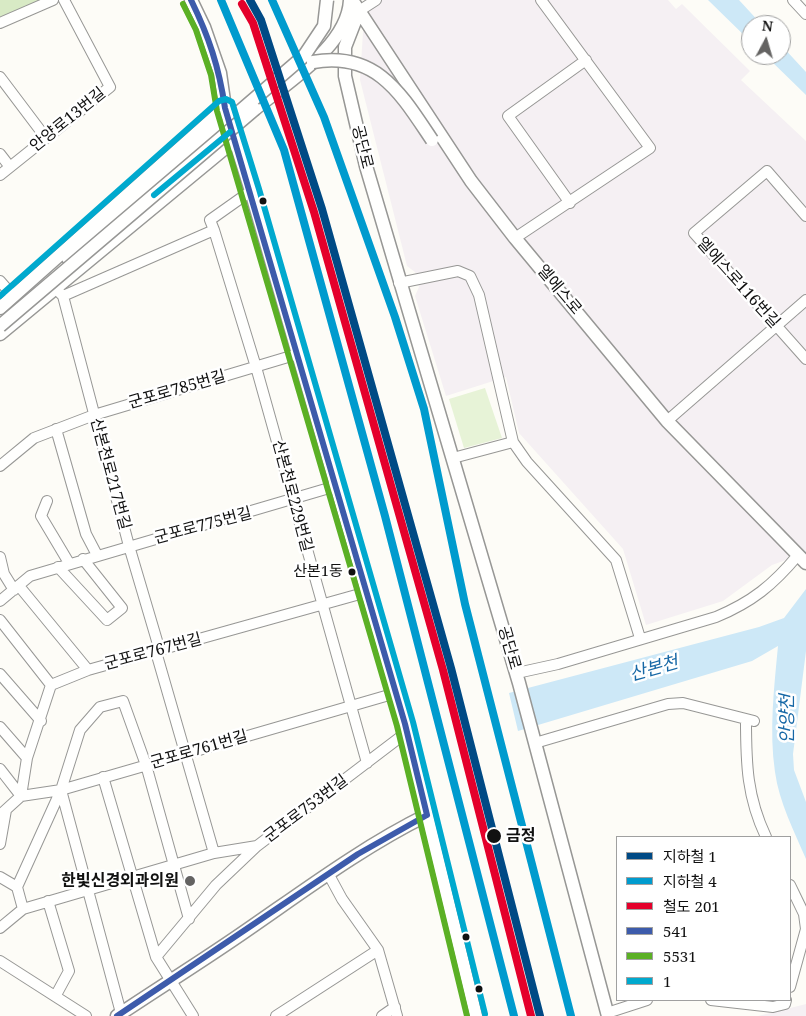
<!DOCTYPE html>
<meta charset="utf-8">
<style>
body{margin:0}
#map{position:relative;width:806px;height:1016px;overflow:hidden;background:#fdfcf7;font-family:"Noto Serif","Noto Sans KR",serif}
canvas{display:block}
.legend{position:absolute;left:616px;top:836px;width:175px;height:165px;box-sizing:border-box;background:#fff;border:1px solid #a0a0a0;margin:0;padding:6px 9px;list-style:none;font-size:15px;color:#111}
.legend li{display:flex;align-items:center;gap:10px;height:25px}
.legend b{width:25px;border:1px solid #a0a0a0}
.north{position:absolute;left:741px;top:15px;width:50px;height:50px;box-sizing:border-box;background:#fff;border:1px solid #a0a0a0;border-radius:50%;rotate:6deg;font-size:14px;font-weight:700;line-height:20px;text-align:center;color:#111}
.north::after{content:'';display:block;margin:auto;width:18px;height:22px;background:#646362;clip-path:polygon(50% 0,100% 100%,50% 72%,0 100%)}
</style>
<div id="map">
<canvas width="806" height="1016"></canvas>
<ul class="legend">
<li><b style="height:6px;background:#004a85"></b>지하철 1</li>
<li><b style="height:6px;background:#009bce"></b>지하철 4</li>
<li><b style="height:6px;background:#e4002b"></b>철도 201</li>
<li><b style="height:6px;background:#3d5bab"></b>541</li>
<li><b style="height:6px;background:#5bb025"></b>5531</li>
<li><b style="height:6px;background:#00a9ce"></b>1</li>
</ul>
<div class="north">N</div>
</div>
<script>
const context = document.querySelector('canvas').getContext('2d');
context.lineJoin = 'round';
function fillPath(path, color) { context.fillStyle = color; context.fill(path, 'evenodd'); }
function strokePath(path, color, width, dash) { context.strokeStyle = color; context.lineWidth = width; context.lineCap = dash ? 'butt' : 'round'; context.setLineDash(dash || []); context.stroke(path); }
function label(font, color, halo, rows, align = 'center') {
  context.font = font + ' "Noto Serif","Noto Sans KR",serif'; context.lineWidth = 5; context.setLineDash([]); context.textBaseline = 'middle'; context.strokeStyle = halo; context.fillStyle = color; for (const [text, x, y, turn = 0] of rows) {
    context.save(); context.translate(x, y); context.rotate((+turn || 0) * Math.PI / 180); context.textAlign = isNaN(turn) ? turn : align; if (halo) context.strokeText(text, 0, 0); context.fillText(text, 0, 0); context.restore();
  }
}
const industrial = new Path2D(`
 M365 0H668L676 9 682 4 750 71 741 80 806 141V553L772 565 723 601 646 625 623 549 519 433 506 377 446 396 415 296 419 287 415 272 407 266 360 80Z
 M806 1004V1016H758Z`);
const green = new Path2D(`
 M485 388 502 438 464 448 449 399Z`);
const forest = new Path2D(`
 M0 0H40L0 18Z`);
const water = new Path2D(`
 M708 0H739L762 25H751V42Z
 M781 45 806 72V95L765 55H781Z
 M806 589V651L793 754 794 770 806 802V859C794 831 779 802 775 772 769 731 774 688 778 646L752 661 518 731 509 693 759 627 784 618Z`);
const minor = new Path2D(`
 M793 0 806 14
 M359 11 376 0
 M0 23 53 0
 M0 77 46 138
 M0 154 10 167 110 87 64 0
 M0 175 10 167
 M570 203 508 116 586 60
 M806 216 767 171 694 233 806 359
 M214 230 256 367 367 763
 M515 238 650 148 541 0
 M0 281 13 296
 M399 283 458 271 470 276 479 295 513 442 527 462 616 560 640 638
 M59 292 63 296 214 230 210 220 251 191
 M63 296 129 546 160 651
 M667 421 806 300
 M56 429 86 534 97 555
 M453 458 513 442
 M0 466 34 438 94 415 298 354
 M47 501 41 516 69 563
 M0 557 4 574 14 590
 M58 567 107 620 122 608 83 559
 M19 586 88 670
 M0 601 30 576 336 486
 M0 620 51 685
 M156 652 214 853
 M517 673 558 664 716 617C752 602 773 585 798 555
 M0 674 41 721
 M746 720C746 764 747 797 766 837
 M0 727 27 758
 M535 743 668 704 683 703 754 721
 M0 769 21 796
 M103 777 156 957 193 1016
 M61 790 121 1013
 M21 796 27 758 51 685 88 670 367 592
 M0 815 21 796 61 790 396 693
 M0 844 6 810
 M329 875 342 899 378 950 397 1016
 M0 877 17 887
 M790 885 804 914 806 929 790 987
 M48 901 69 971 56 995
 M23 909 17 887 61 790 80 730 100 707 123 701 146 765 189 919
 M0 928 23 909 214 853 257 846
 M156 957 216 885 257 846 407 732
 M0 961 86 1016
 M711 1000 773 1007 785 1004 786 1000
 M607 1013 647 1000
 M276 1016 378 950
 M382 1016 395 1007`);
const tertiary = new Path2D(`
 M191 0 204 27 220 73 225 108 251 191 405 724 476 1016
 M352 0 471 181 515 238 667 421 806 563
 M359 11 345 47V76L366 166 519 683 608 1016
 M255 109C287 82 348 46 350 0
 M68 258 222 126
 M0 308 225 108
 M0 334 236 139
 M117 1016C160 987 204 960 247 930 305 890 364 846 427 815`);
const tertiaryBridge = new Path2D(`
 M313 62C377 51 401 94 432 140
 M239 112 304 56 324 26 327 0
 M0 326 255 109`);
const bus1 = new Path2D(`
 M191 0C209 37 219 67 225 108L405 724 427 815
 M117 1016 358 854 427 815`);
const bus2 = new Path2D(`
 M183 4 196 30 211 75 217 111 397 726 467 1016`);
const bus3 = new Path2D(`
 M154 195 230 132
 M0 296 219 101 226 99 232 102 259 189 413 722 485 1014`);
const rail1 = new Path2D(`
 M242 4 253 23 314 212 443 670 531 1016`);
const metro1 = new Path2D(`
 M250 0 261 20 322 209 451 668 540 1016`);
const metro2 = new Path2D(`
 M221 0 284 150 385 516 514 1016
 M272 0 324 117 395 317 424 409 465 604 571 1016`);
const markers = [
 [263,201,4.5,"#111"],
 [352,572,4.5,"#111"],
 [494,836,8,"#111"],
 [190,881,6,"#646362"],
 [466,937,4.5,"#111"],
 [479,989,4.5,"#111"]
];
const busNames = [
 ["산본1동",343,572]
];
const streetNames = [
 ["안양로13번길",68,120,-39],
 ["공단로",362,147,76],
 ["엘에스로116번길",738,283,48],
 ["엘에스로",559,290,50],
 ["군포로785번길",177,390,-16],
 ["산본천로217번길",110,474,75],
 ["산본천로229번길",292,496,75],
 ["군포로775번길",203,526,-15],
 ["공단로",509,648,74],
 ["군포로767번길",153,652,-15],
 ["군포로761번길",199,750,-16],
 ["군포로753번길",306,809,-37]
];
const stopNames = [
 ["금정",506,836]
];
const poiNames = [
 ["한빛신경외과의원",179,881]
];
const waterNames = [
 ["산본천",654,669,-16],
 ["안양천",788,719,-90]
];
fillPath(industrial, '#f5f0f3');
fillPath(green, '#e7f3d7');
fillPath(forest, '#d8eac5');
fillPath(water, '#cde8f7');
strokePath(minor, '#979795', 12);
strokePath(tertiary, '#979795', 15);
strokePath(minor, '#fffffe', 10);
strokePath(tertiary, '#fffffe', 12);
strokePath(tertiaryBridge, '#979795', 15, []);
strokePath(tertiaryBridge, '#fffffe', 12);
strokePath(bus1, '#3d5bab', 6);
strokePath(bus2, '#5bb025', 6);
strokePath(bus3, '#00a9ce', 6);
strokePath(rail1, '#e4002b', 8);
strokePath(metro1, '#004a85', 8);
strokePath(metro2, '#009bce', 8);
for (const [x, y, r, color] of markers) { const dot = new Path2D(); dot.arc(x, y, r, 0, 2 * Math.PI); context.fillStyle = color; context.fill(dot); strokePath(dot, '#fff', 2); }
label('15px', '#111', '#fff', busNames, 'right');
label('16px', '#111', '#fff', streetNames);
label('bold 16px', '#111', '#fff', stopNames, 'left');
label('bold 16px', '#111', '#fff', poiNames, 'right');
label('italic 18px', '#1768a6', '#fff', waterNames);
</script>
